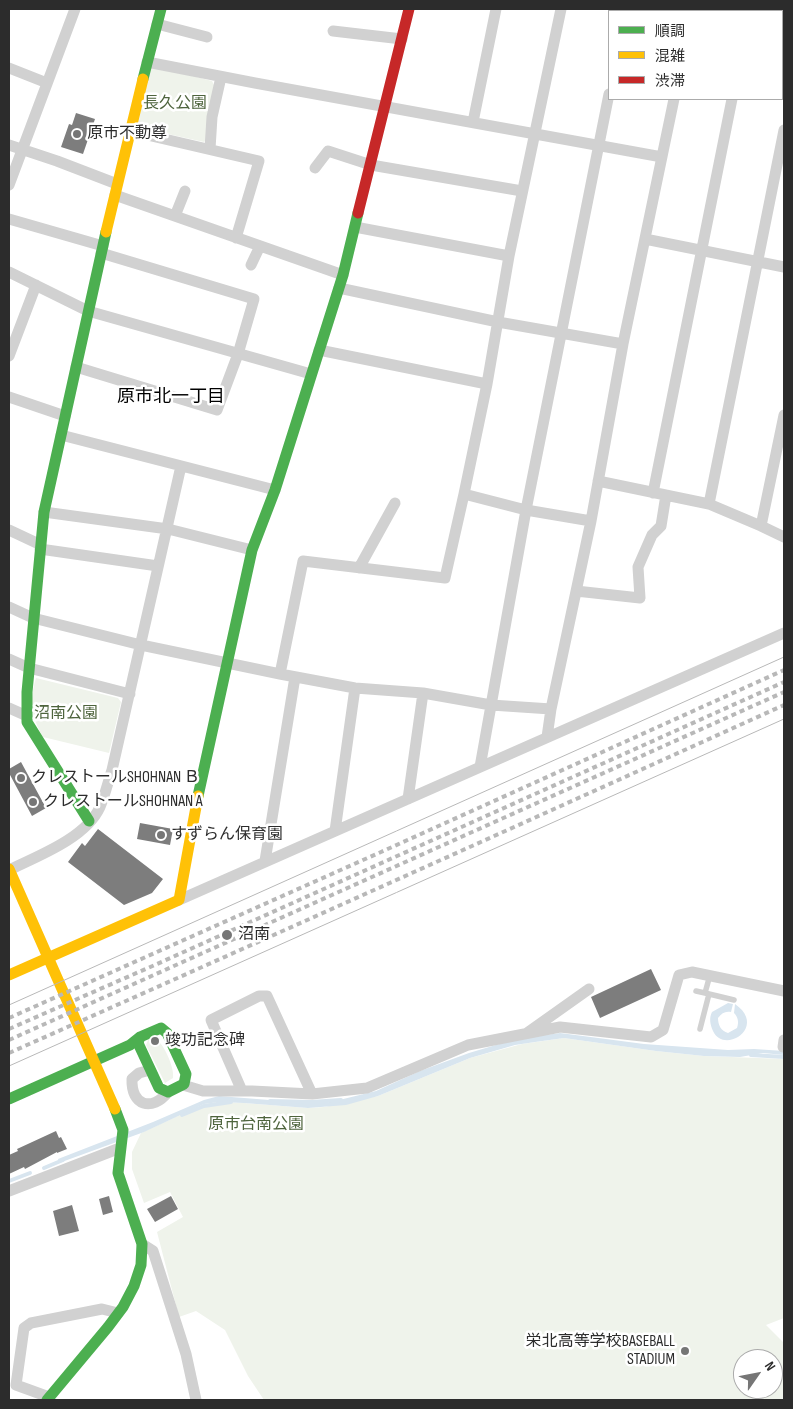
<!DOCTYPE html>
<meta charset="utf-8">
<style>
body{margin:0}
#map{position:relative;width:793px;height:1409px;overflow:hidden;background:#fff;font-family:"Sofia Sans Condensed","Noto Sans JP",sans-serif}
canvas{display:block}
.frame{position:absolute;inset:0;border:10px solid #2c2c2c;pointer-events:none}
.legend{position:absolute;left:608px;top:10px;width:175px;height:90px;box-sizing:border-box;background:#fff;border:1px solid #ababab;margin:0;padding:6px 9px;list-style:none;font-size:15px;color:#2c2c2c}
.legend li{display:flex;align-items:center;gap:10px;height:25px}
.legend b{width:25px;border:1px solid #ababab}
.north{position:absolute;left:733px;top:1349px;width:50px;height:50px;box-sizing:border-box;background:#fff;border:1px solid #ababab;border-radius:50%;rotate:57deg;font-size:14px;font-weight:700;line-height:20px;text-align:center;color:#2c2c2c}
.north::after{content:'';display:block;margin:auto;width:18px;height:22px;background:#767676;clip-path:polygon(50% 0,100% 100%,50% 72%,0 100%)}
</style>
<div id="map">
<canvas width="793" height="1409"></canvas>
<div class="frame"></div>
<ul class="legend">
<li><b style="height:6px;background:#4caf50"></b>順調</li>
<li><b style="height:6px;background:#ffc107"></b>混雑</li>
<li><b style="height:6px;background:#c62828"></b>渋滞</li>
</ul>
<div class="north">N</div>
</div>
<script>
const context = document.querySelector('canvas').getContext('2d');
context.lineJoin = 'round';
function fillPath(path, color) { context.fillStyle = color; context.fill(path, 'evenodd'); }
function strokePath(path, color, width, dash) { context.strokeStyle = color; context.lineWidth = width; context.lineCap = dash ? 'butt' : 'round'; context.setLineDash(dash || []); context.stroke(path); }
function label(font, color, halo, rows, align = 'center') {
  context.font = font + ' "Sofia Sans Condensed","Noto Sans JP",sans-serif'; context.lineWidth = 5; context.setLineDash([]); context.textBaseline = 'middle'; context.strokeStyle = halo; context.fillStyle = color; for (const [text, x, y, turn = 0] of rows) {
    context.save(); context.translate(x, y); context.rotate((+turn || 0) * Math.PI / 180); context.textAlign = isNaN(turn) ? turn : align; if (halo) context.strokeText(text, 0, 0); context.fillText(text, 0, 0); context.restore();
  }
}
const green = new Path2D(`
 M155 66 212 81 215 87 208 138 204 142 141 128 138 124 150 69Z
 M36 678 118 698 121 702 109 753 43 737C31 716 29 700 36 678Z
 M154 1038C163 1041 175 1068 173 1078L165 1083 146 1045 148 1040Z
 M564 1038 656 1051 704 1056 784 1059V1318L766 1325 784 1343V1400H264L248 1376 225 1330 196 1311 179 1317 157 1232 183 1217 170 1192 144 1203 132 1169V1152L141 1133 204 1104 219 1102 244 1103 308 1108 324 1107 378 1096 470 1058 522 1044ZM743 1359H773V1389H743Z`);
const water = new Path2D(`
 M728 1003 733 1004 731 1012C725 1011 722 1013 718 1018 718 1025 721 1031 728 1033L737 1028C739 1022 738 1017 734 1013L735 1004C768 1027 724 1055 713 1031 710 1024 709 1018 712 1012Z
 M560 1033 644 1044 728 1050 754 1049 784 1051V1055L763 1053 740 1057 704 1056 656 1051 564 1038 535 1042 515 1045 470 1058 378 1096 346 1105 308 1108 244 1103 219 1102 204 1104 144 1132 59 1163 58 1159 153 1122 204 1100 219 1096 307 1103 331 1102 376 1091 420 1071 469 1053 516 1039Z`);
const stream = new Path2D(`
 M751 1055 784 1057
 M270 1101 311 1102 341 1100
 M182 1115 204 1106 231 1102
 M44 1168 63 1160
 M9 1181 30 1173`);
const building = new Path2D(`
 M76 113 95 119 83 154 61 147 69 124 72 125Z
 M21 762 46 808 32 816 9 773V769Z
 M140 823 173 829 170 845 137 839Z
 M98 829 163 879 152 893 124 905 68 862 82 843 85 846Z
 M651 969 661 990 600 1018 591 997Z
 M56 1131 59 1138 61 1137 67 1149 57 1153V1152L25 1169 24 1167 9 1174V1155L18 1151 17 1149Z
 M109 1196 113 1212 103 1215 99 1199Z
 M171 1196 178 1209 155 1222 147 1209Z
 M72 1205 79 1231 59 1236 53 1211Z`);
const lane = new Path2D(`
 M710 975 705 993 734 1000
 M696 991 705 993
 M700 1029 709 994`);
const street = new Path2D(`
 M765 9 779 11
 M626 11V9
 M693 11V9
 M749 11 750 9
 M157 24 207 37
 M333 31 402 39
 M147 62 255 83 662 157
 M9 68 47 83
 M473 122 496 9
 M130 131 259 161 236 238
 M9 145 57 161 117 184
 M210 149 212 117 221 77
 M315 168 328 151 371 165 522 191
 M9 185 75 9
 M115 195 343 275
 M175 216 185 191
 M9 219 103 246
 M355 227 509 256
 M645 239 784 267
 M251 265 260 246
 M9 272 88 311 311 374
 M339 288 498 322 623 344
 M319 350 487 384
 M9 356 36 285
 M76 367 217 410 238 354 254 299 101 253
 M9 397 65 416
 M61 435 275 490
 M598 481 709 504 761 526 784 537
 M653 493 732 99
 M464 494 526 510 591 521
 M709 504 784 130
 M44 512 168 529 252 550
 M761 526 784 415
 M9 530 41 545
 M40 549 158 566
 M359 568 395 503
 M576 591 640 598 638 567 652 535 661 526 666 495
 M9 607 33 618 141 645 280 674 355 688 423 693 491 705 551 709
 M9 659 29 668 130 694
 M280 674 303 561 445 578 464 494 487 384 509 256 561 9
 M9 708 27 716
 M547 737 551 709 591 521 623 344 674 99
 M480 767 526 510 609 94
 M408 799 423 693
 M335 831 355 688
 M265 861 295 677
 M9 870C38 856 86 838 100 807 105 795 108 782 112 770L181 466
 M179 900 784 633
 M527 1033 589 989
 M783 1047 784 1040
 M150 1070 139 1073 132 1079C131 1106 152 1112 168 1092
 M183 1085 203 1091H252L312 1094 367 1088 468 1045 560 1027 651 1037 663 1030 679 975 692 972 784 991
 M242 1091 211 1020 259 996H267L312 1094
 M9 1191 120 1148
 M142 1244 153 1251 186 1354 196 1400
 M49 1397 16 1385 24 1328 31 1323 102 1309 118 1313`);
const fast = new Path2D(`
 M143 79 161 9
 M198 796 252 550 275 490 343 275 358 213
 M89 821 27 722V692L44 512 106 232
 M9 1099 130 1045 140 1037 161 1028 167 1033 186 1074 184 1084 168 1092 159 1088 138 1043 140 1037
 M47 1400 108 1327 123 1307 134 1286 141 1265 142 1244 118 1173 123 1130 115 1109`);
const slow = new Path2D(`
 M106 232 143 79
 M9 869 115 1109
 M9 975 179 900 198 796`);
const jam = new Path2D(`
 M358 213 409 9`);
const tram = new Path2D(`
 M9 1005 784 657
 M9 1066 784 719`);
const rail = new Path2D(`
 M9 1018 381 852 784 670
 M9 1029 157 964 784 682
 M9 1040 784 692
 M9 1053C268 938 526 822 784 705`);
const markers = [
 [77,134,5,"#767676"],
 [21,778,5,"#767676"],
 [33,802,5,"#767676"],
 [161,835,5,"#767676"],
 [227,935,6,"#767676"],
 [155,1041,5,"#767676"],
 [685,1351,5,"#767676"]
];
const parkNames = [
 ["長久公園",175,104],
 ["沼南公園",66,714],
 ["原市台南公園",256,1125]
];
const poiNames = [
 ["原市不動尊",87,134],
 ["クレストールSHOHNAN Ｂ",31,778],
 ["クレストールSHOHNAN A",43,802],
 ["すずらん保育園",171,835],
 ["沼南",238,935],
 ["竣功記念碑",165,1041],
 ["栄北高等学校BASEBALL",675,1342,"right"],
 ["STADIUM",675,1360,"right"]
];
const neighbourhoodNames = [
 ["原市北一丁目",171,397]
];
fillPath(green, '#eff3eb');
fillPath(water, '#d8e5ef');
strokePath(stream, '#d8e5ef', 4);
fillPath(building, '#7d7d7d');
strokePath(lane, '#d1d1d1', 5.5);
strokePath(street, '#d1d1d1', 11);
strokePath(fast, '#4caf50', 11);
strokePath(slow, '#ffc107', 11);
strokePath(jam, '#c62828', 11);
strokePath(tram, '#b8b8b8', 1);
strokePath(rail, '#b8b8b8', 4, [5, 4]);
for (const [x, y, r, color] of markers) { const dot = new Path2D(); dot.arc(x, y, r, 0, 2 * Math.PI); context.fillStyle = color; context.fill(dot); strokePath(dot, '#fff', 2); }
label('16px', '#4e643d', '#fff', parkNames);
label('16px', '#2c2c2c', '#fff', poiNames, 'left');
label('18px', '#000', '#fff', neighbourhoodNames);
</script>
